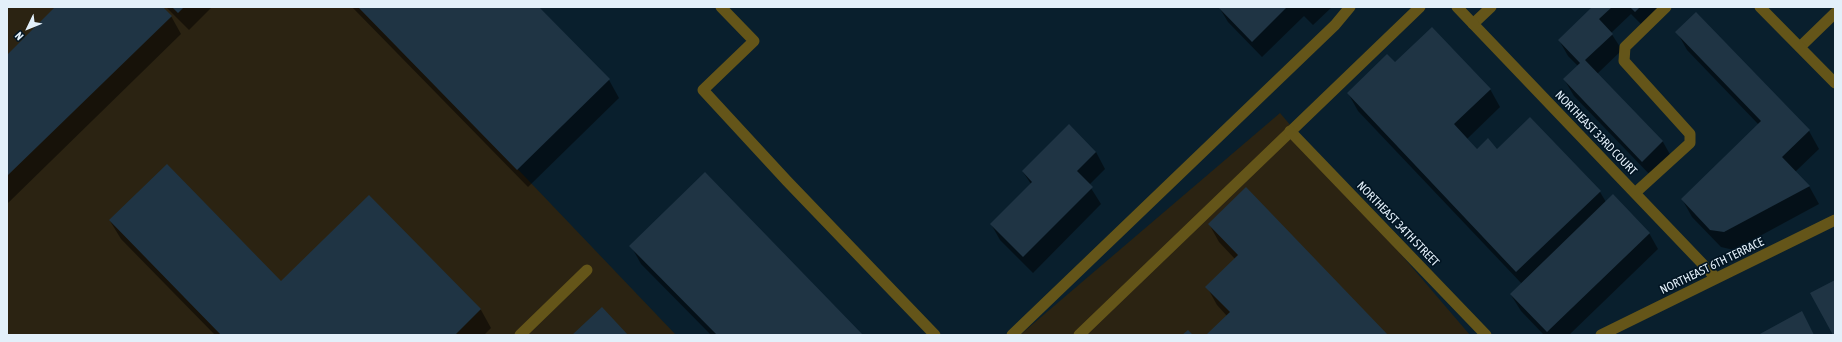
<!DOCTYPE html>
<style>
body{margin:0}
#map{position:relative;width:1842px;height:342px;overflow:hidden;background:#091f2d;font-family:"Asap Condensed",sans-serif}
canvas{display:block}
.frame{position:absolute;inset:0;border:8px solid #e3f0fa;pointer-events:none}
.north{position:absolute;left:8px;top:8px;width:40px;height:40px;-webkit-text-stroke:3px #021523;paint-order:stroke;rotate:227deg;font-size:11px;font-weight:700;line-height:16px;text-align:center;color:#e3f0fa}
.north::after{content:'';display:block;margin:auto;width:14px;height:18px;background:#e3f0fa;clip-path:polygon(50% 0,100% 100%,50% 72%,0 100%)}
</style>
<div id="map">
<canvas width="1842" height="342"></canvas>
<div class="frame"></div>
<div class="north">N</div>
</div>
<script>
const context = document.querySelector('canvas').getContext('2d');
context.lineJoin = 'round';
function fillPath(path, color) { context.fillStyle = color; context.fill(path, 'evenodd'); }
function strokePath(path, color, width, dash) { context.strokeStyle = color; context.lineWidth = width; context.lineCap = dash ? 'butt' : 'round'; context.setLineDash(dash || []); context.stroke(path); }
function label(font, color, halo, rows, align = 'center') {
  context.font = font + ' "Asap Condensed",sans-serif'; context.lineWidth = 3.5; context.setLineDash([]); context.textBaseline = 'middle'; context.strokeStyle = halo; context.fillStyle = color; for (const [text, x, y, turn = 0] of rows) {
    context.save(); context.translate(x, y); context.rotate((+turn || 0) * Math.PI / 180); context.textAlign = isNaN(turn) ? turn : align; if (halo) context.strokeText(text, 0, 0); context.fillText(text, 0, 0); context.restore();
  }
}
const commercial = new Path2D(`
 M7 7H363L676 335H7Z
 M1280 113 1470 335H1020Z`);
const shadow = new Path2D(`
 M57 7H162L171 16 181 34 7 204V57Z
 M166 7H212L189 30Z
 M352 7H538L609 80 619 98 528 187Z
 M1219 7H1332L1313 25 1304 16 1262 57 1228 22Z
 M1593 7H1666L1645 28 1631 14 1611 33 1622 50 1597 74 1663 142 1672 158 1652 177 1574 96 1564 79 1578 66 1568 56 1559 40Z
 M1677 32 1809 131 1819 149 1795 172 1809 186 1819 204 1734 250 1721 247 1692 217 1682 199 1759 125 1687 50Z
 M1395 64 1490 89 1500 107 1467 139 1477 150H1497L1600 192 1606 202 1649 233 1658 249 1569 335H1544L1521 311 1511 295 1522 284 1358 111 1348 93Z
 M1096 152 1105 169 1089 185 1101 204 1033 273 1000 240 991 224 1031 184 1023 172Z
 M369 196 481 310 491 328 484 335H215L121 239 110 221 281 282Z
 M1209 224 1387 335H1209L1227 316 1217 305 1207 287 1235 259 1219 242Z
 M631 246 862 335H711L641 264Z`);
const building = new Path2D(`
 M55 7H163L172 16 7 176V55Z
 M172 7H184L178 13Z
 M358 7H539L610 79 517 170Z
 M1218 7H1287L1252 42Z
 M1592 7H1612L1599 19 1613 34 1585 60 1663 141 1642 162 1563 79 1580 63 1558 40Z
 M1630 7H1640L1635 12Z
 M1696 12 1810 130 1782 157 1810 186 1724 232 1710 230 1681 199 1761 121 1675 32Z
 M1432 27 1491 89 1454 124 1477 149 1488 138 1497 149 1530 117 1601 191 1516 272 1347 93 1387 54 1395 62Z
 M1069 124 1096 152 1077 171 1093 187 1023 257 990 224 1032 182 1022 171Z
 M167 164 281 281 369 195 481 309 455 335H221L109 220Z
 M705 172 863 335H717L629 246Z
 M1246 187 1388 335H1208L1207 334 1230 312 1205 287 1238 255 1208 224Z
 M1613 194 1650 233 1547 332 1510 294Z
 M1835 280V335H1833L1810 293Z
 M602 307 628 335H572Z
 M1802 311 1814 335H1758Z
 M1188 330 1193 335H1182Z`);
const service = new Path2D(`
 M721 7 754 41 703 90 787 181 935 335
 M1473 24 1491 7
 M1800 47 1835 13
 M520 335 587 270
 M1012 335 1335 25 1350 7
 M1079 335 1420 7`);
const minor = new Path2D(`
 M1457 7 1716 278
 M1290 131 1486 335
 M1635 193 1690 143V134L1624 61 1625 47 1666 7
 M1601 335 1835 220`);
const tertiary = new Path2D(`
 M1760 7 1835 83`);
const streetNames = [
 ["NORTHEAST 33RD COURT",1596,133,46],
 ["NORTHEAST 34TH STREET",1398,224,46],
 ["NORTHEAST 6TH TERRACE",1712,266,-26]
];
fillPath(commercial, '#2b2312');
fillPath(shadow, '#0007');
fillPath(building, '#1f3444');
strokePath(service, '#645519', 11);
strokePath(minor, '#645519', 11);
strokePath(tertiary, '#645519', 11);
label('12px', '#e3f0fa', '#021523', streetNames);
</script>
